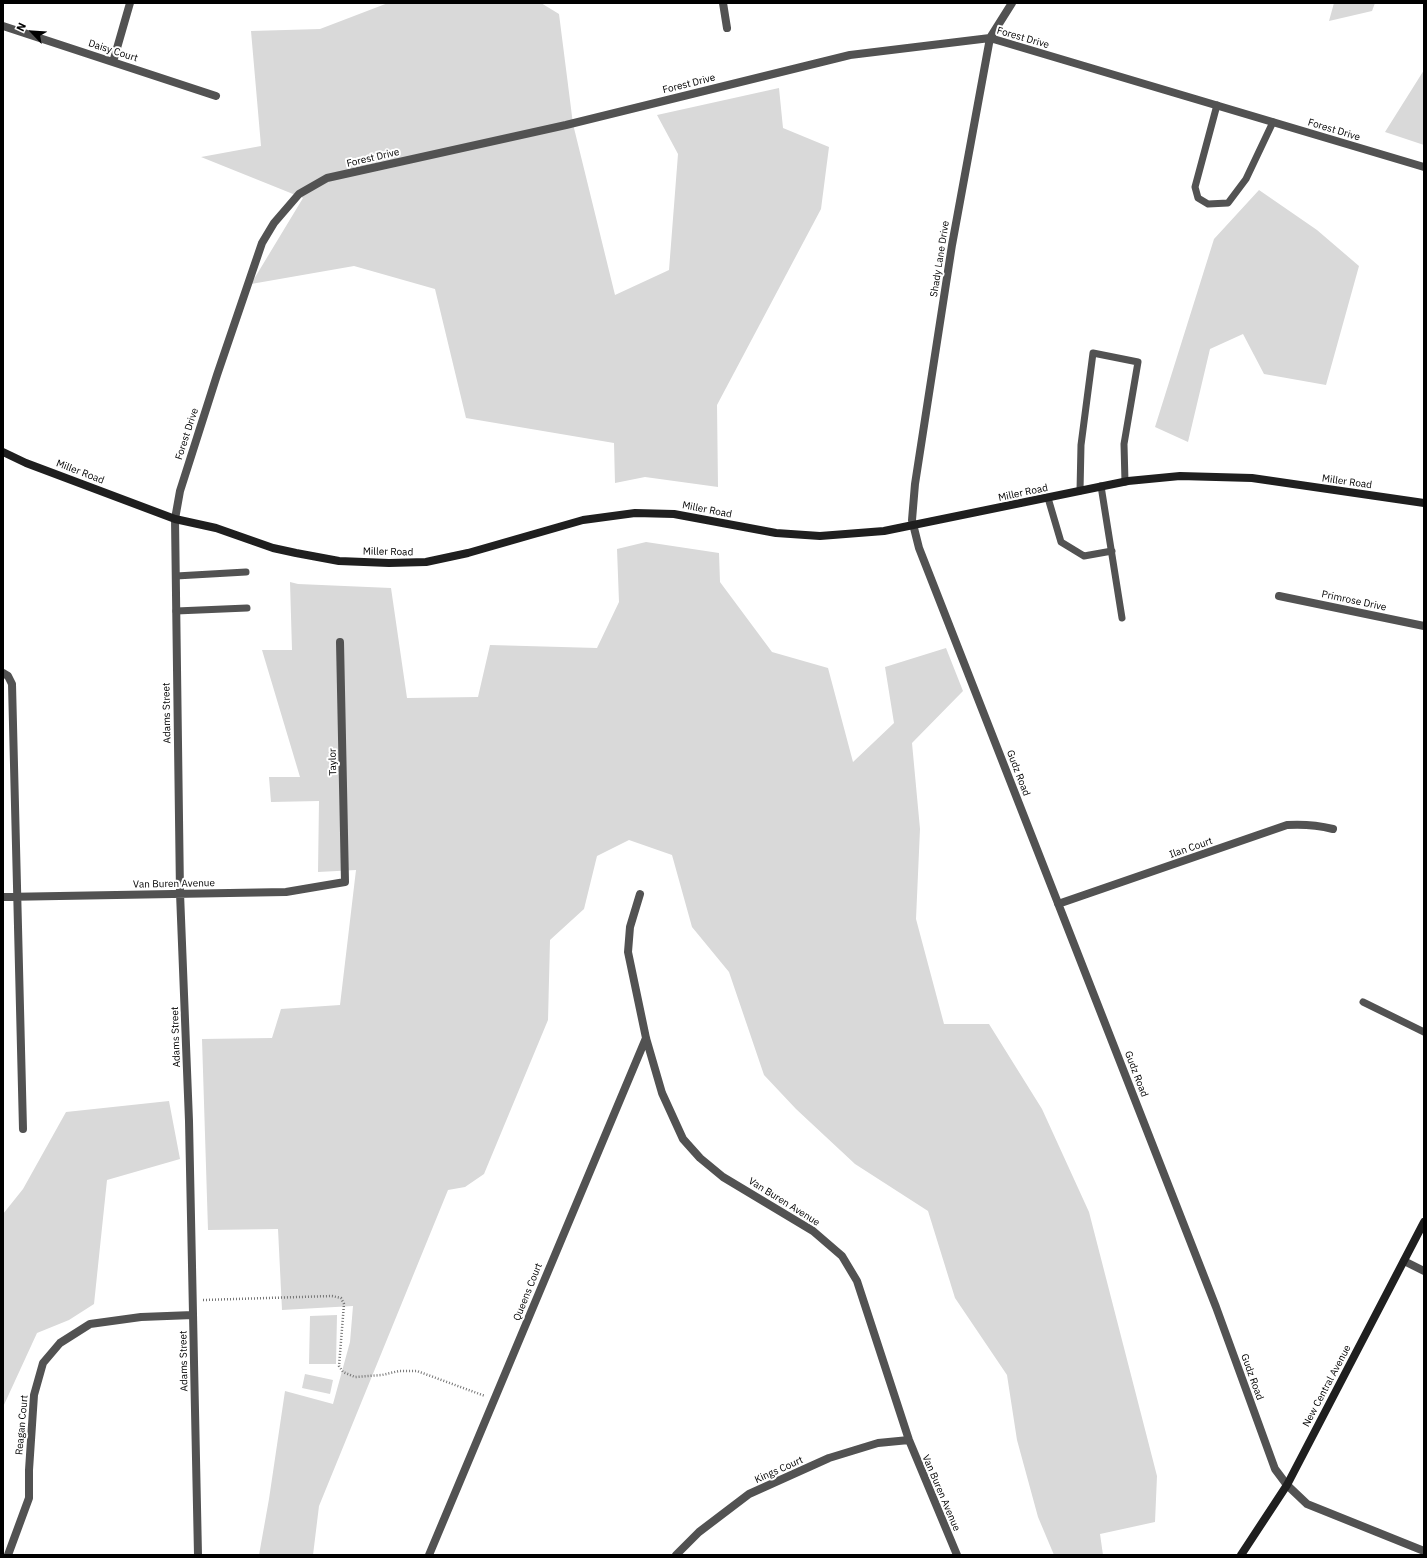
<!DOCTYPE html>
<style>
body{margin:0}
#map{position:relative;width:1427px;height:1558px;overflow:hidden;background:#fff;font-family:"IBM Plex Sans",sans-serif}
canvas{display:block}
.frame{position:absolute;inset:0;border:4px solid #000;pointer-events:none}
.north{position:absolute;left:12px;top:12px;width:40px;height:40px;-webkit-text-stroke:3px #fff;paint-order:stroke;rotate:295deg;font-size:11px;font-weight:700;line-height:16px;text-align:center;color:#000}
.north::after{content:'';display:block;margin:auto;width:14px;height:18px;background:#000;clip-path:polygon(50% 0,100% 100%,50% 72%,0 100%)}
</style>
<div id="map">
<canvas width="1427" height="1558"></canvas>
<div class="frame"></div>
<div class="north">N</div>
</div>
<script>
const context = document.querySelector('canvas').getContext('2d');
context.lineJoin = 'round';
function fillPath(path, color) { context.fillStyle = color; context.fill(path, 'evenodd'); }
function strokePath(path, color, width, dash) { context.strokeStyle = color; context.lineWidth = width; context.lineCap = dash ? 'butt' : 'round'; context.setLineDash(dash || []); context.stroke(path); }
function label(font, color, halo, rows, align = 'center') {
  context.font = font + ' "IBM Plex Sans",sans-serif'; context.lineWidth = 4; context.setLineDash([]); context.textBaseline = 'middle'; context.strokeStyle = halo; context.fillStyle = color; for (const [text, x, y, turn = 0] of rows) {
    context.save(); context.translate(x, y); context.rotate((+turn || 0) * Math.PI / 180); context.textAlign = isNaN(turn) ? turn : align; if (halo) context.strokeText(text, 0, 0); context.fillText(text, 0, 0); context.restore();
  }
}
const green = new Path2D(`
 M388 3H541L559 14 573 124 615 295 669 270 678 154 657 115 779 88 783 128 829 147 821 209 717 405 718 487 645 477 615 483 614 443 466 418 435 289 354 266 251 284 303 198 201 157 261 146 251 31 320 29Z
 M1334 3H1375L1372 11 1329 21Z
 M1424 70V145L1385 132Z
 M1259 190 1317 230 1359 266 1326 385 1264 374 1243 334 1210 349 1188 442 1155 427 1214 239Z
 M646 542 719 553 720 582 772 652 828 668 853 762 894 723 885 667 946 648 963 691 912 743 920 829 916 919 944 1024H989L1042 1109 1089 1212 1157 1476 1155 1522 1100 1534 1103 1555H1054L1038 1517 1017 1440 1007 1375 955 1298 928 1211 855 1164 796 1109 764 1075 729 972 692 927 672 855 629 840 597 856 584 909 550 940 548 1020 484 1174 465 1187 448 1190 319 1506 313 1555H259L269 1499 285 1391 333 1404 350 1342 353 1306 282 1310 278 1229 208 1230 202 1039 272 1038 281 1009 340 1005 356 870 318 872 319 801 271 802 269 777H300L262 650H292L290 582 298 584 391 588 407 698 478 697 490 645 597 648 619 602 617 549Z
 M169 1101 180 1159 107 1180 94 1304 69 1320 37 1333 3 1407V1214L23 1189 66 1112Z
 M337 1315 336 1364H309L310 1316Z
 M305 1374 333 1380 330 1394 302 1388Z`);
const path = new Path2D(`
 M203 1300 332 1296 341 1298 344 1304 339 1366 343 1372 355 1377 382 1375 399 1371H417L485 1396`);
const lane = new Path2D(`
 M1217 105 1195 187 1198 198 1208 204 1228 203 1246 179 1273 122
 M1101 486 1122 618
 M1080 491 1081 445 1093 353 1138 362 1124 444 1125 482
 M1048 498 1061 542 1084 556 1112 551
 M176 576 246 572
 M176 611 247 608
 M1363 1002 1424 1032`);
const street = new Path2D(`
 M723 3 727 28
 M1012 3 990 38 952 245 915 484 912 520 919 548 1216 1307 1275 1469 1287 1485 1307 1504 1424 1551
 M3 26 216 96
 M113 62 130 3
 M1279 596 1424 626
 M3 673 8 676 12 684 23 1129
 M640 894 630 927 628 952 646 1038 662 1093 683 1139 700 1158 723 1177 813 1231 842 1256 857 1281 909 1440 957 1555
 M3 897 286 892 345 882 340 642
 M1058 904 1287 825C1303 824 1317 825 1333 829
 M1404 1261 1424 1271
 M8 1555 29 1498V1470L34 1395 43 1363 60 1343 90 1324 141 1317 193 1315
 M198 1555 189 1121 180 893 175 519 180 491 217 375 262 243 274 223 299 194 327 178 566 125 850 55 990 38 1424 167
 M429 1555 646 1038
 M676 1555 699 1532 749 1494 829 1458 878 1443 909 1440`);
const secondary = new Path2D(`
 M3 452 26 463 175 519 216 528 273 548 296 553 339 561 389 563 426 562 468 553 583 520 635 513 674 514 776 533 820 536 884 531 1128 481 1180 476 1252 478 1424 503
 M1241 1555 1287 1485 1424 1222`);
const streetNames = [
 ["Forest Drive",1023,38,16],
 ["Daisy Court",113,51,18],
 ["Forest Drive",689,84,-14],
 ["Forest Drive",1334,130,17],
 ["Forest Drive",373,158,-13],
 ["Shady Lane Drive",940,259,-81],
 ["Forest Drive",187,434,-72],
 ["Miller Road",80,472,21],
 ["Miller Road",1347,482,8],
 ["Miller Road",1023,493,-12],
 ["Miller Road",707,510,11],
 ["Miller Road",388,552,1],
 ["Primrose Drive",1354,601,12],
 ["Adams Street",167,713,-91],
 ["Taylor",333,762,-91],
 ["Gudz Road",1018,773,69],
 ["Ilan Court",1191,848,-19],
 ["Van Buren Avenue",174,884,-1],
 ["Adams Street",176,1037,-92],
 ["Gudz Road",1136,1074,69],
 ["Van Buren Avenue",784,1202,32],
 ["Queens Court",528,1292,-68],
 ["Adams Street",184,1361,-91],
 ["Gudz Road",1252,1377,70],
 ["New Central Avenue",1327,1386,-62],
 ["Reagan Court",22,1425,-85],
 ["Kings Court",779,1470,-24],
 ["Van Buren Avenue",941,1493,67]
];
fillPath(green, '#d9d9d9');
strokePath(path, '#747474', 2.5, [1, 2]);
strokePath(lane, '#525252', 7);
strokePath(street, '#525252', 8);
strokePath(secondary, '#1f1f1f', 8);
label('10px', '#000', '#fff', streetNames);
</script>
